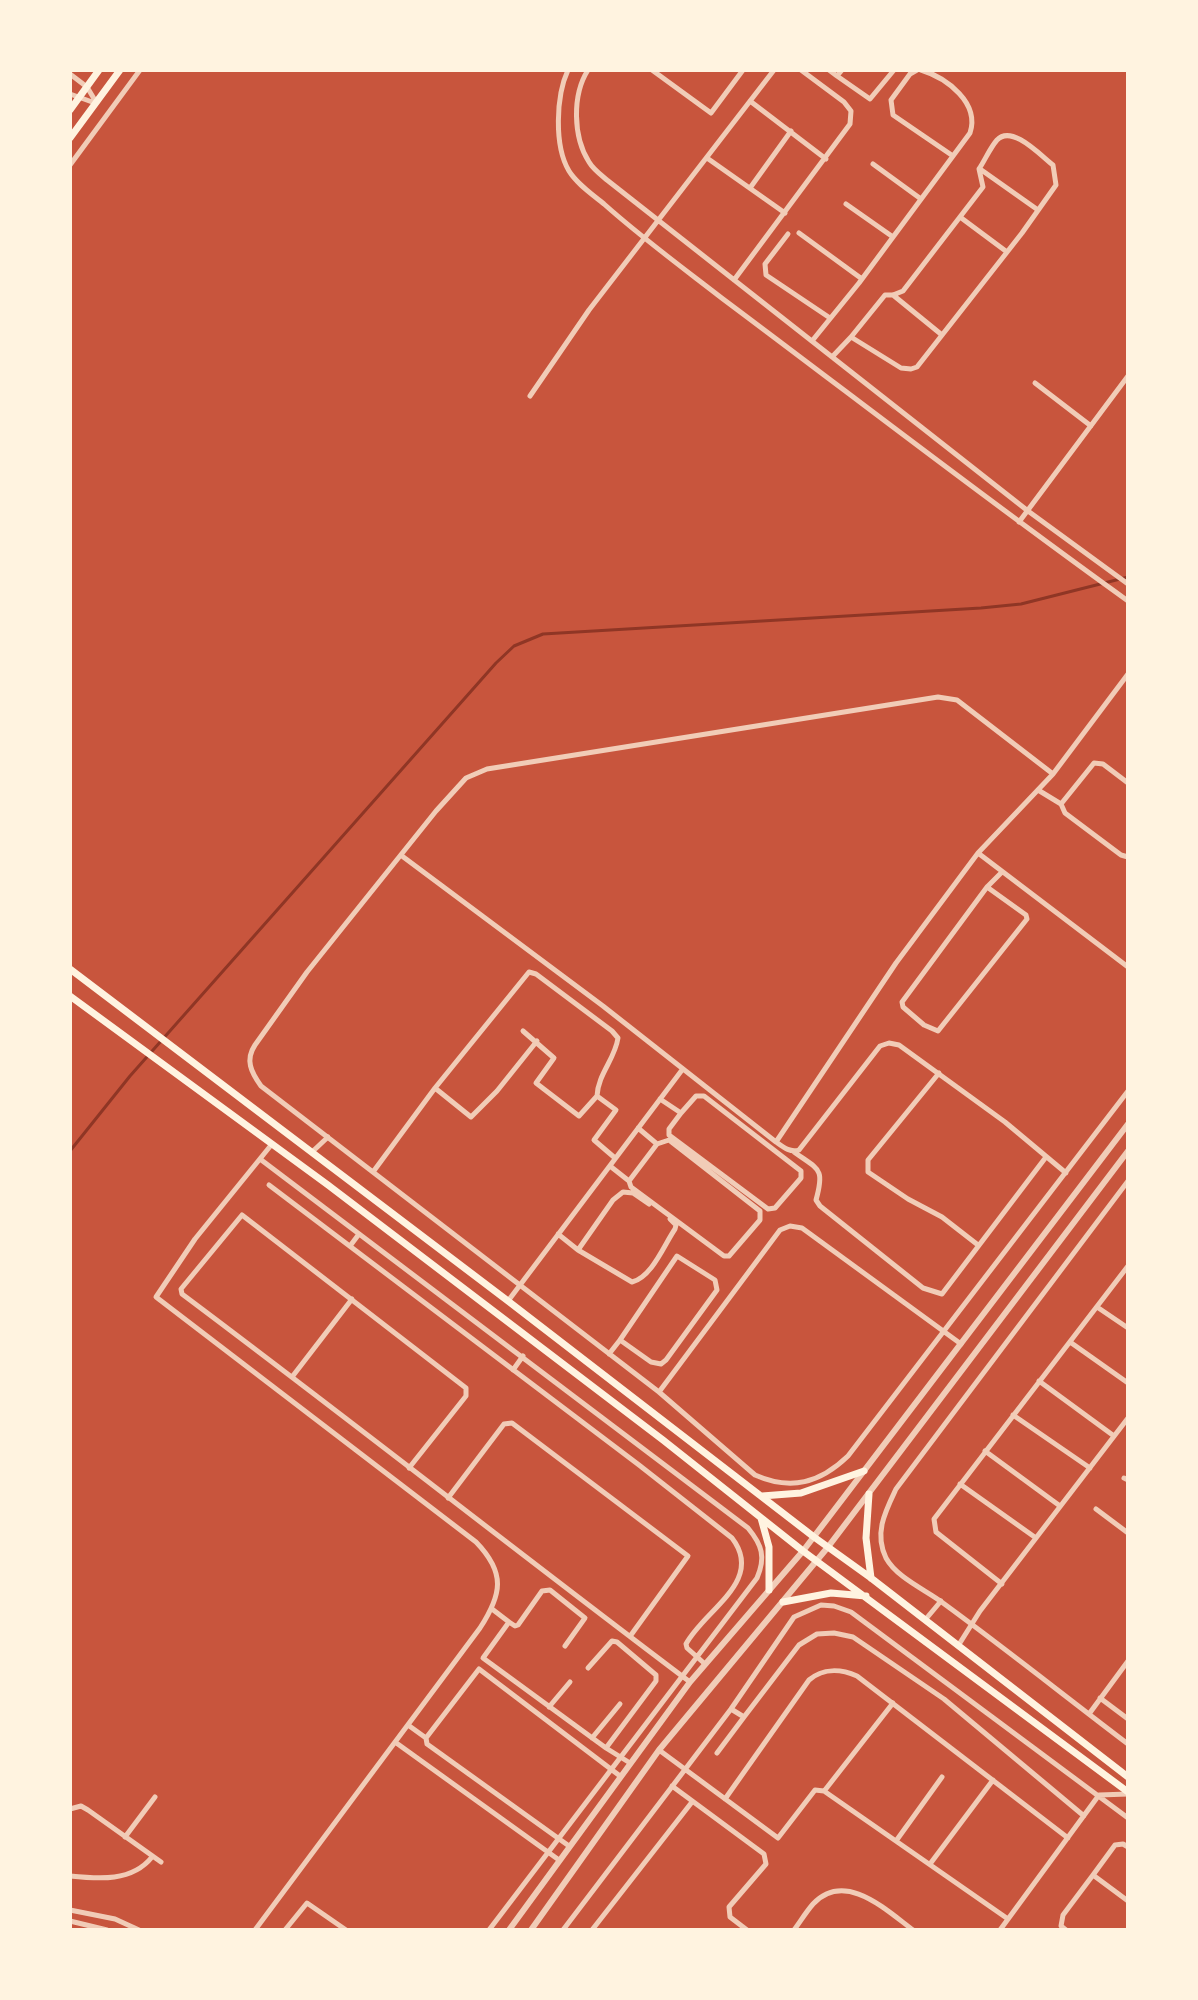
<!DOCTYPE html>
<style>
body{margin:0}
#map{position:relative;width:1198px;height:2000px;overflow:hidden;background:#c8553d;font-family:"Source Serif 4",serif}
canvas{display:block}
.frame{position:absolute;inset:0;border:72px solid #fff3e0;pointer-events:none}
</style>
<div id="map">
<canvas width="1198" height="2000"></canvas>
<div class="frame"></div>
</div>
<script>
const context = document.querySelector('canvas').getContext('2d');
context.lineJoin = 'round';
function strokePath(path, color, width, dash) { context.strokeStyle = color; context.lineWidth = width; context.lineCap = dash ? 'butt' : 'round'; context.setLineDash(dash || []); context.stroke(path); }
const stream = new Path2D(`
 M70 1151 130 1076 496 663 514 646 543 634 981 608 1021 604 1128 577`);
const minor = new Path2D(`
 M568 70C556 96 554 146 569 171 577 184 592 194 604 204 642 238 683 268 723 299 858 400 991 503 1128 601
 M588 70C572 95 573 137 589 162 593 169 601 175 607 180L1028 511 1128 584
 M652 70 711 113 743 70
 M829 70 837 76 842 70
 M917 70 910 74 891 100 893 115 953 156
 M70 74 87 87 96 102
 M837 76 870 99 894 70
 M70 94 95 103
 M750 101 826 159
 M707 158 785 213
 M873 164 921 199
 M70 165 140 70
 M980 169 1038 210
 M750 188 791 131
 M846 204 893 237
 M960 217 1007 252
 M799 233 862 279
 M788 234 765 264 766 275 830 318
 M734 280 850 124 851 111 844 102 801 70
 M893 295 942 335
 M812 341 859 283 970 133C980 103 947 78 921 70
 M832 357 851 337 901 368 911 369 917 367 1022 233 1056 185 1053 165C1041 156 1012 124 997 140 990 148 985 160 979 169L983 187 903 291 893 295H885L851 337
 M1035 383 1091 426
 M530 396 589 310 774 70
 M1019 522 1128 376
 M1053 774 957 700 938 697 487 769 466 778 436 811 307 972 255 1045C245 1060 251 1072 261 1086L659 1392 755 1475C791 1491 820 1483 848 1456L1128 1091
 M1128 783 1103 764 1094 763 1061 804 1065 813 1121 855 1128 857
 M1038 790 1061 804
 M978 853 1128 967
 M402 856 603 1006 776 1142 896 963 978 853 1053 774 1128 674
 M987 887 1026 915 1027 919 938 1031 924 1025 903 1007 902 1002Z
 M987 887 1002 872
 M523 1031 554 1058 536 1083 579 1116 597 1096 616 1110 594 1140 615 1158
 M939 1073 868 1160V1172L908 1199 942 1217 978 1245
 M435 1088 471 1117 497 1091 537 1041
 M660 1099 681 1113 669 1129V1135L768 1209 775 1208 801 1178V1171L704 1096H696L681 1113
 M638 1128 657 1144 629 1181 631 1187 724 1256H729L760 1220V1211L669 1140 657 1144
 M776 1142C783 1147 790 1153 799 1150L880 1046 889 1043 899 1045 1005 1122 1066 1173
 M312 1152 328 1137
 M794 1152C819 1170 825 1168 816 1200L820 1206 923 1288 942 1294 1046 1157
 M260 1159 748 1528C762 1545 766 1557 757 1578L489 1930
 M610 1166 629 1181
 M373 1172 435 1088 529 972 536 974 612 1031 618 1038C615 1059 598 1074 597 1096
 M1128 1181 896 1489C885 1512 874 1533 886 1558 897 1578 926 1590 943 1603 1006 1649 1066 1697 1128 1744
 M269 1185 639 1465 732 1538C765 1581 704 1610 686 1644L687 1648 705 1664
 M558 1234 578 1250 632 1282C652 1277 664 1245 675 1229L676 1225 670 1219
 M350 1246 359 1234
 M578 1250 613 1200 623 1192 633 1193 649 1204
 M677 1256 715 1280 717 1290 666 1360 661 1364 651 1362 620 1340Z
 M508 1301 682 1070
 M1097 1307 1128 1328
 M1070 1342 1128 1383
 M609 1354 620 1340
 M513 1370 523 1356
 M292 1377 352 1299
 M1039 1381 1114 1436
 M659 1392 780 1230 790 1226 802 1228 961 1344
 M1013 1415 1090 1468
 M985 1451 1060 1506
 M409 1468 466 1396V1388L242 1215 181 1289 182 1294C353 1422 520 1554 690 1682
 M1124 1478 1128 1480
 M960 1484 1036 1538
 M448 1498 504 1424 512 1423 688 1556 631 1635
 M1096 1509 1128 1533
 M1002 1584 936 1532 934 1519 1128 1266
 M492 1609 509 1622 483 1658 606 1748
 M925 1620 941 1601
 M509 1622 515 1626 518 1625 542 1591 550 1590 585 1618 565 1646
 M958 1646 980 1611 1128 1418
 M588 1668 612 1641 617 1642 656 1675V1681L606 1748 630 1763
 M1100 1698 1128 1719
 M549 1707 570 1682
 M731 1709 744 1717 799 1645 817 1634 834 1633 853 1637 944 1699 1084 1816
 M1089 1714 1128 1661
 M408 1725 426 1738
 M592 1738 620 1704
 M395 1742 559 1860
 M659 1750 778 1838 815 1790 824 1791 1008 1919
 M717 1753 744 1717
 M672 1786 764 1854 766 1864 729 1907 730 1917 747 1930
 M825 1790 893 1703
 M725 1799 809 1680C823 1668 841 1669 857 1676L1068 1838
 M70 1809 81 1806 88 1810 161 1862
 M125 1837 155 1797
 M896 1841 942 1777
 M569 1846 427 1744 426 1738 479 1669 620 1776
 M1128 1847 1123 1844 1115 1845 1093 1875 1128 1901
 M930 1864 993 1780
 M70 1876C99 1879 132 1882 152 1857
 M70 1910 115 1919 139 1930
 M70 1921 107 1930
 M255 1930 480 1628C502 1594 506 1573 476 1542L156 1297 195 1239 272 1144
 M285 1930 307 1903 346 1930
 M563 1930 731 1709 794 1617 821 1605 834 1606 851 1612 1128 1818
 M592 1930 692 1802
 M794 1930C800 1922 806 1912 813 1904 845 1870 886 1910 913 1930
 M1000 1930 1099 1795 1128 1794
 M1066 1930 1061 1926 1063 1915 1093 1875`);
const tertiary = new Path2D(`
 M509 1930 690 1682 803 1551 1128 1124
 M531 1930 659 1750 828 1547 1128 1151`);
const secondary = new Path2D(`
 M70 110 99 70
 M70 138 120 70
 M70 969 508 1301 814 1537 871 1578 1128 1777
 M70 996 328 1185 663 1440 803 1551 1128 1792
 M869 1494 866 1538 871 1578
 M762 1496 801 1493 864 1471
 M761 1518 769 1547V1590
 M783 1602 831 1593 866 1596`);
strokePath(stream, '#8f3625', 3);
strokePath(minor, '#f1ccb7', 5);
strokePath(tertiary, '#f1ccb7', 6);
strokePath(secondary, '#fff3e0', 7);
</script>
